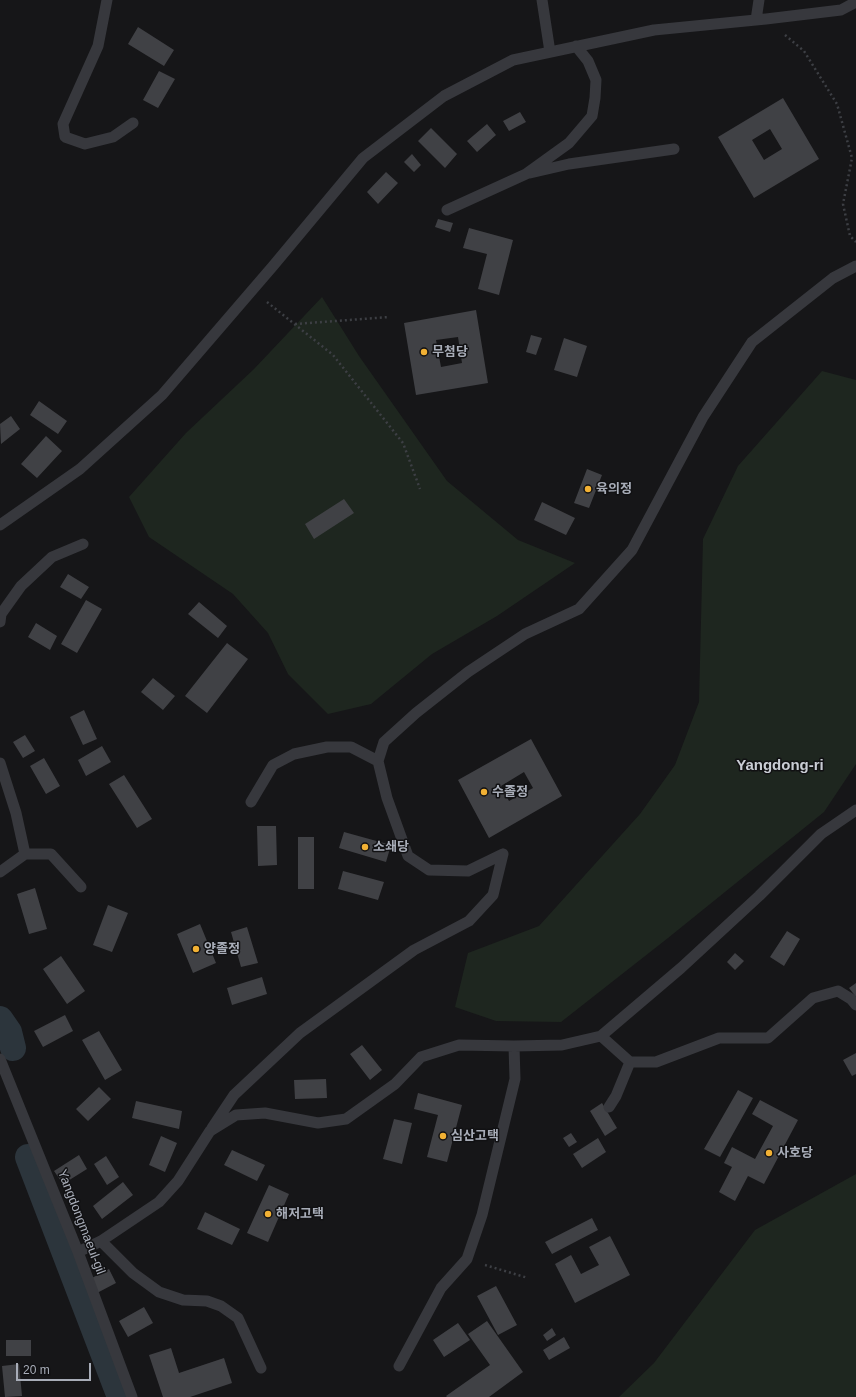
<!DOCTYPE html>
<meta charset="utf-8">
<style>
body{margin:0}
#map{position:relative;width:856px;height:1397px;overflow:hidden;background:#161618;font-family:Helvetica,sans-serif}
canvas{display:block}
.scale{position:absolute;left:16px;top:1363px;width:75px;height:18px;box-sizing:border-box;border:2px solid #a8adb8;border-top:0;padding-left:5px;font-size:12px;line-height:14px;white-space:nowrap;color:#a8adb8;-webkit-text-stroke:3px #111113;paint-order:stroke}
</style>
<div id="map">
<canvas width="856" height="1397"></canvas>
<div class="scale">20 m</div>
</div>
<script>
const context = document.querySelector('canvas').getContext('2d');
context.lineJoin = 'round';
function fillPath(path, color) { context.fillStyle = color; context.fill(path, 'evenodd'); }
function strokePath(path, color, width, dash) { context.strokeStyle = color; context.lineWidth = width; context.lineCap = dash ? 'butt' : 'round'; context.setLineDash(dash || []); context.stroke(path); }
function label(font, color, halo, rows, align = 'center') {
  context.font = font + ' Helvetica,"Noto Sans KR",sans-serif'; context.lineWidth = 3; context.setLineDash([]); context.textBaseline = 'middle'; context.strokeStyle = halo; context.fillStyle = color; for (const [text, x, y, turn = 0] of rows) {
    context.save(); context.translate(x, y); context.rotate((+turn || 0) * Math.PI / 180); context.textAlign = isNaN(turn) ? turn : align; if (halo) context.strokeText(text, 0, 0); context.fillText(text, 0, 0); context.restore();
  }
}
const green = new Path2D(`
 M322 297 359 356 447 481 518 540 575 563 497 616 432 654 371 704 328 714 288 674 268 633 233 594 149 537 129 497 186 433 254 369Z
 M822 371 856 380V764L824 812 668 938 561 1022 496 1021 455 1007 468 953 539 926 640 814 675 765 699 702 703 539 738 466Z
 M856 1174V1397H619L654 1363 755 1230Z`);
const canal = new Path2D(`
 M0 1019 9 1032 13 1048
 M28 1157 120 1397`);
const building = new Path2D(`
 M138 27 174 50 164 66 128 44Z
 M159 71 175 79 158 108 143 100Z
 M783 98 819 159 754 198 718 137ZM770 129 782 149 764 160 752 140Z
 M520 112 526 122 509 131 503 121Z
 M487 124 496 135 477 152 467 141Z
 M431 128 457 154 445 168 418 141Z
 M412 154 421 165 414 172 404 162Z
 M386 172 398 183 378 204 367 192Z
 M438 219 453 223 450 232 435 227Z
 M469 228 513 240 499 295 478 289 487 254 463 248Z
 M476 310 488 383 416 395 404 323ZM458 337 462 363 441 367 436 340Z
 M531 335 542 338 536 355 526 352Z
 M564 338 587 346 577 377 554 370Z
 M39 401 67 421 58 434 30 415Z
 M11 416 20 429 1 444 0 424Z
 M46 436 62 451 37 478 21 464Z
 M587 469 602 475 589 508 574 503Z
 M344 499 354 513 314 539 305 524Z
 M542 502 575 518 566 535 534 520Z
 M68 574 89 587 81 599 60 587Z
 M86 600 102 609 77 653 61 644Z
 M199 602 227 626 218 638 188 614Z
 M36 623 57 636 50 650 28 637Z
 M227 643 248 659 207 713 185 696Z
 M153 678 175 696 163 710 141 692Z
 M84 710 97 739 83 745 70 717Z
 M25 735 35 751 23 758 13 742Z
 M531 739 562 796 489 838 458 780ZM524 772 533 788 509 801 501 786Z
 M102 746 111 762 86 776 78 760Z
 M44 758 60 786 46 794 30 766Z
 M124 775 152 819 137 828 109 784Z
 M257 826H276L277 865 258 866Z
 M344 832 391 845 386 862 339 848Z
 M298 837H314V889H298Z
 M343 871 384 882 378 900 338 889Z
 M35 888 47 929 29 934 17 894Z
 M108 905 128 913 112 952 93 945Z
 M200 924 216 963 193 973 177 934Z
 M247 927 258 963 241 967 231 932Z
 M787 931 800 939 784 966 770 957Z
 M735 953 744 961 735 970 727 962Z
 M61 956 85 991 67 1004 43 969Z
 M262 977 267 994 232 1005 227 988Z
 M856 983V997L849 988Z
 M65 1015 73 1031 43 1047 34 1031Z
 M99 1031 122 1070 105 1080 82 1040Z
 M362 1045 382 1070 370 1080 350 1054Z
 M856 1053V1074L852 1076 843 1060Z
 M326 1079 327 1098 295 1099 294 1080Z
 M99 1087 111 1099 88 1121 76 1109Z
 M738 1090 753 1098 720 1157 704 1149Z
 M418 1093 462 1105 447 1162 427 1157 438 1115 414 1109Z
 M760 1100 798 1120 764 1184 748 1176 735 1201 719 1192 732 1167 724 1163 732 1147 755 1159 773 1126 752 1114Z
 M136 1101 182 1111 179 1129 132 1118Z
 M602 1103 617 1128 605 1136 590 1111Z
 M394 1119 412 1123 402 1164 383 1159Z
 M571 1133 577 1142 569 1147 563 1138Z
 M161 1136 177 1143 165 1172 149 1165Z
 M598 1138 606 1152 582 1168 573 1154Z
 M232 1150 265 1165 257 1181 224 1165Z
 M79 1155 87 1169 63 1184 54 1171Z
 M106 1156 119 1177 107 1185 94 1164Z
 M123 1182 133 1195 102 1219 93 1206Z
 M269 1185 289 1194 268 1242 247 1233Z
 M205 1212 240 1229 232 1245 197 1229Z
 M592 1218 598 1230 552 1254 545 1242Z
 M610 1236 630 1275 575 1303 555 1264 571 1255 581 1274 599 1265 589 1247Z
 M109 1269 116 1283 97 1293 90 1279Z
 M496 1286 517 1325 498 1335 477 1296Z
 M144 1307 153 1323 128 1337 119 1321Z
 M487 1321 523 1372 489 1397H447L446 1396 490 1365 468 1334Z
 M458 1323 470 1340 444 1357 433 1340Z
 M552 1328 556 1335 547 1341 543 1335Z
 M564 1337 570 1348 549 1360 543 1350Z
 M6 1340H31V1356H6Z
 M171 1348 179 1373 224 1358 232 1383 190 1397H163L149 1355Z
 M19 1364 22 1396 5 1397 2 1366Z`);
const path = new Path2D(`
 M785 35 804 51 837 104 852 158 843 204 850 236 856 242
 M267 302 333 355 403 443 420 489
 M295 324 389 317
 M485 1265 528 1278`);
const lane = new Path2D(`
 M107 0 98 46 63 124 65 137 85 144 113 137 133 123
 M542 0 550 52
 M756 20 759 0
 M530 173 569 164 674 149
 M447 210 526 174 569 143 592 116 595 98 596 80 588 61 576 46
 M0 525 80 469 162 395 273 266 363 158 444 96 513 60 654 30 766 19 841 10 856 2
 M0 622 1 614 21 586 52 557 83 544
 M0 763 16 813 25 854
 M251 802 273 765 294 754 327 747H351L378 761
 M503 854 468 871 429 870 408 856 387 798 378 761 384 742 416 713 468 672 525 634 579 609 632 550 703 417 752 342 833 278 856 266
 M0 872 25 854H51L81 887
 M601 1036 630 1062H656L719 1038H768L813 998 838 991 851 999 856 1005
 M0 1059 78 1252 132 1397
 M609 1107 616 1096 630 1062
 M212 1128 234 1095 300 1033 414 950 469 921 493 895 503 854
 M101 1241 133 1273 159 1292 183 1300 207 1301 221 1306 238 1318 261 1368
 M78 1252 101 1241 159 1202 178 1181 210 1131 236 1115 265 1113 318 1123 346 1119 395 1084 421 1057 459 1045 514 1046 562 1045 601 1036 681 968 759 896 821 834 856 810
 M399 1366 441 1288 467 1259 482 1215 515 1079 514 1046`);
const markers = [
 [424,352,4,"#f2b134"],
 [588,489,4,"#f2b134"],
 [484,792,4,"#f2b134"],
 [365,847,4,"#f2b134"],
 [196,949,4,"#f2b134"],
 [443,1136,4,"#f2b134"],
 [769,1153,4,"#f2b134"],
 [268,1214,4,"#f2b134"]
];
const poiNames = [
 ["무첨당",432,352],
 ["육의정",596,489],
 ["수졸정",492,792],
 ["소쇄당",373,847],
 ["양졸정",204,949],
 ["심산고택",451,1136],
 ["사호당",777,1153],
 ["해저고택",276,1214]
];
const streetNames = [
 ["Yangdongmaeul-gil",81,1222,69]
];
const quarterNames = [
 ["Yangdong-ri",780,766]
];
fillPath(green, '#1e261f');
strokePath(canal, '#2c353c', 26);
fillPath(building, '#404145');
strokePath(path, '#3d3f44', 2.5, [2, 3]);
strokePath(lane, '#37383d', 11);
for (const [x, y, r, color] of markers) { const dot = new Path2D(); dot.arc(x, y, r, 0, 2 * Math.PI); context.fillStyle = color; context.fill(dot); strokePath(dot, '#111113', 1.5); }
label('bold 13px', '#a8adb8', '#111113', poiNames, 'left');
label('13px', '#a8adb8', '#111113', streetNames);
label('bold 15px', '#c9ccd4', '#111113', quarterNames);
</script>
